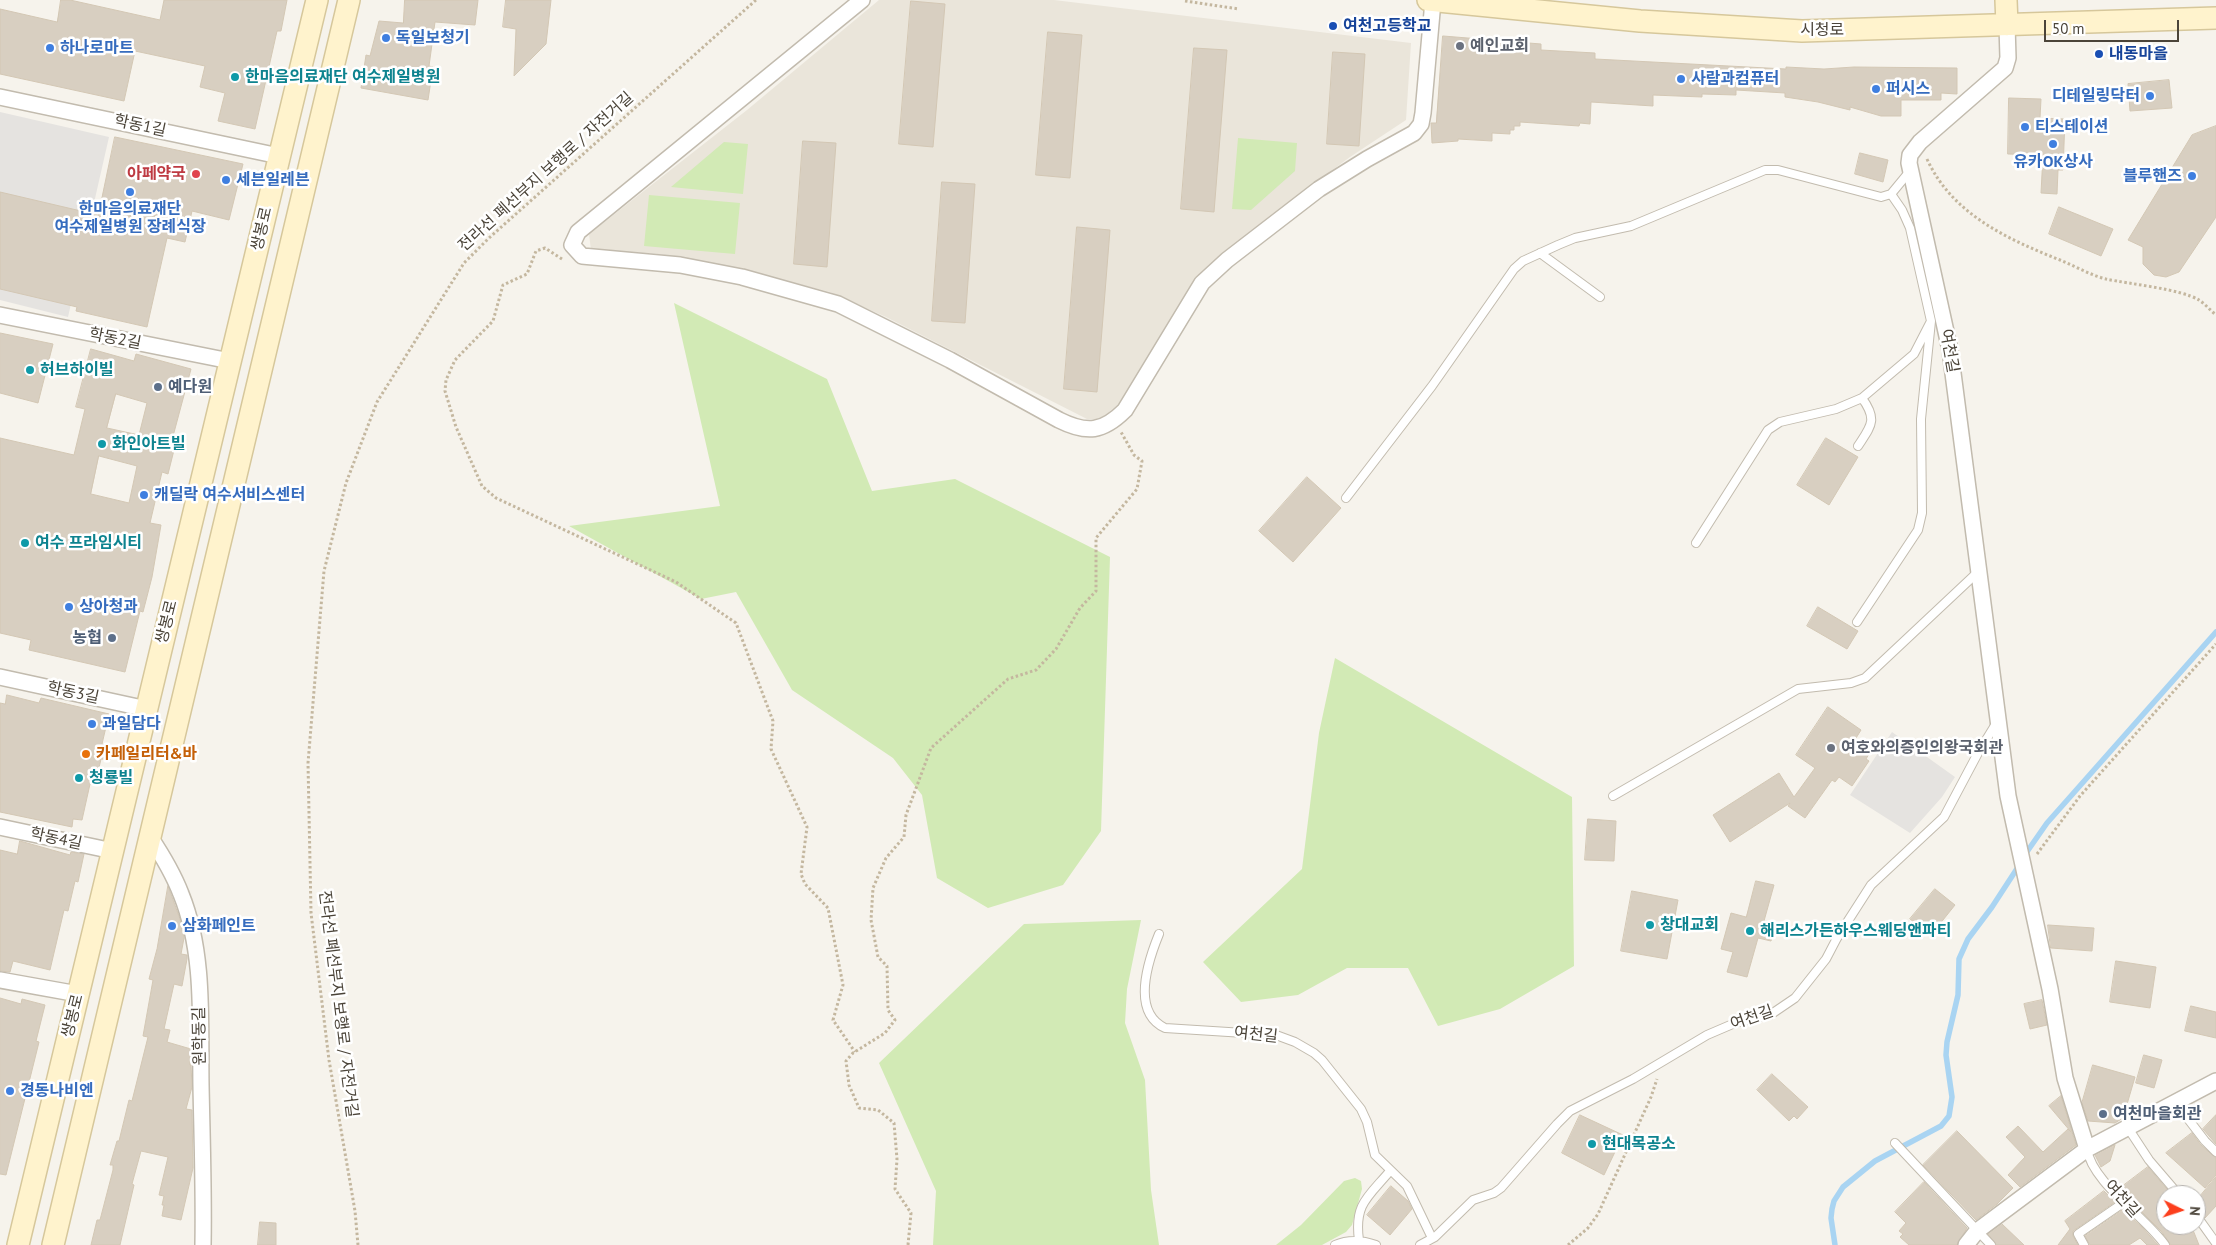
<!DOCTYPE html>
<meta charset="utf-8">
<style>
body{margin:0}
#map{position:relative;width:2216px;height:1245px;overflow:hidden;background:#f6f3ec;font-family:"PT Sans",sans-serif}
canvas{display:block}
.north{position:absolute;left:2156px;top:1185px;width:50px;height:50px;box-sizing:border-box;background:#fff;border:1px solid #b7b4b0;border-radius:50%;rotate:94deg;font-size:14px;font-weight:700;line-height:20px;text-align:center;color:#4b4439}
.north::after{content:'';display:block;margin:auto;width:18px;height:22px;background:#fc3f1d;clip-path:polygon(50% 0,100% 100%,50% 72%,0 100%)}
.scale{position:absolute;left:2044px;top:20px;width:135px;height:22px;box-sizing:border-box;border:2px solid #4b4439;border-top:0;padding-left:6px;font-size:15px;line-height:18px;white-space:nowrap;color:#4b4439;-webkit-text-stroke:4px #fff;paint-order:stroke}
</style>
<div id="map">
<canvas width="2216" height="1245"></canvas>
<div class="north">N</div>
<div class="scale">50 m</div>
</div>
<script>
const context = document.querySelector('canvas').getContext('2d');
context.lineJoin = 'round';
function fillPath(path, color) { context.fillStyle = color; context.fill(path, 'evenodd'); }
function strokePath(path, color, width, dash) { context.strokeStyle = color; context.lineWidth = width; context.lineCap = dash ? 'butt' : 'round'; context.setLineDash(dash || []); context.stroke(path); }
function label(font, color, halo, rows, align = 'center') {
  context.font = font + ' "PT Sans","Noto Sans KR",sans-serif'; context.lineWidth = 5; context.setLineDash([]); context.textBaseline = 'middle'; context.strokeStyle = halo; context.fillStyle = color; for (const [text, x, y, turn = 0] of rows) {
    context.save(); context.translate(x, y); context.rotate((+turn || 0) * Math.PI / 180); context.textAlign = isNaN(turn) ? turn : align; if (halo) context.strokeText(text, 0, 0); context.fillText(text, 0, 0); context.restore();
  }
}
const residential = new Path2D(`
 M879 0H1054L1411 43 1406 120 1350 157 1272 215 1196 277 1122 401 1101 419H1087L886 317 830 292 723 265 658 254 591 250 589 234 747 110Z`);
const green = new Path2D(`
 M1238 138 1297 143 1295 171 1251 210 1232 209Z
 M724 142 748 144 743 194 671 187Z
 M649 195 740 203 735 254 644 246Z
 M674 303 827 379 872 491 955 479 1110 557 1101 831 1063 885 988 908 937 878 922 795 893 758 792 690 736 592 701 599 569 526 720 506Z
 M1335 658 1572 797 1574 966 1500 1009 1438 1026 1408 968H1347L1298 995 1241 1002 1203 962 1302 869 1319 733Z
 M1141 920 1127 989 1125 1023 1145 1080 1151 1190 1159 1245H933L936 1191 879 1063 1024 924Z
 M1355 1178 1361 1181 1362 1189 1352 1225 1346 1232 1322 1245H1276L1301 1225 1344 1181Z`);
const parking = new Path2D(`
 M0 112 109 137 68 317 0 300Z
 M1892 732 1955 777 1942 797 1910 833 1850 795Z`);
const stream = new Path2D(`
 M2024 856 2047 823 2216 632
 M1835 1245 1831 1218 1832 1209 1834 1201 1843 1187 1875 1161 1941 1126 1949 1116 1952 1097 1946 1055 1947 1042 1958 995 1959 959 1968 939 1992 907 2020 864`);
const building = new Path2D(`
 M61 0H70L160 20 164 0H287L281 31H277L255 129 218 121 225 93 200 87 205 66 135 51 124 101 0 74V9L57 22Z
 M405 0H478L475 25 435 22 429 66 433 67 428 100 361 88 366 55 370 56 379 21 403 23Z
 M506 0H551L546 44 514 76 516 29 503 27Z
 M911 1 945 4 933 147 899 144Z
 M1048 32 1082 35 1070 178 1036 175Z
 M1443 36 1541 44V50L1595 53V59L1786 69V67L1824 69 1854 67 1957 68V94L1941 93V100H1901V116H1881L1850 107V110L1818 102 1785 97V93L1736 90V95L1702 94V97L1653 95V106L1591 102 1590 124 1580 123 1579 126 1520 122V126H1514V130H1510V134L1492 133V141L1458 139V141L1432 143 1431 123H1436Z
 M1194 48 1227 50 1214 212 1181 209Z
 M1333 52 1365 54 1359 146 1327 144Z
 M2169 80 2172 108 2130 111 2128 84Z
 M2009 98 2041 99 2040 118 2065 119 2063 170H2058L2057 194 2041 193 2043 155 2008 154Z
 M2216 126V217L2179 272 2166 277 2154 275 2143 264V247L2128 240 2192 135Z
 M115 137 243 164 229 220 192 211 185 242 167 238 147 327 76 311 77 307 0 289V192L98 215Z
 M803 141 836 143 827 267 794 264Z
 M1860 153 1888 160 1883 182 1855 174Z
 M942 182 975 184 965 323 932 321Z
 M2059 207 2113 229 2101 256 2049 234Z
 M1077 227 1110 230 1097 392 1064 389Z
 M0 333 53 344 38 403 0 393Z
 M91 349 134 361 136 354 191 369 172 440 176 442 168 474 162 472 150 523 161 525 152 577 143 612 140 611 125 672 29 650 31 640 0 633V438L74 455 85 409 76 407ZM116 394 147 403 139 435 107 428ZM99 456 137 466 129 503 91 494Z
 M1826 438 1858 457 1829 505 1797 485Z
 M1307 477 1341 508 1293 562 1259 531Z
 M1818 607 1858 631 1847 649 1807 626Z
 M7 695 39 703 41 698 109 714 102 744 113 747 110 760 101 759 95 785 90 784 82 820 73 819 72 827 0 812V703L5 704Z
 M1828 707 1861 730 1853 743 1869 754 1866 759 1869 761 1852 786 1839 777 1835 782 1832 780 1805 818 1788 806 1790 803 1730 842 1713 815 1779 773 1794 797 1815 768 1796 755Z
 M1588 819 1616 821 1614 861 1585 860Z
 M20 841 70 855 71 852 84 854 78 882 75 881 68 911 64 910 50 970 13 961 10 972 0 971V850L17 854Z
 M1756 881 1774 885 1764 921 1776 924 1771 941 1758 938 1747 977 1727 972 1733 952 1721 949 1731 913 1746 917Z
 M168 886 180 919 184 938 181 954 187 955V959L182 986 174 984 164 1029 170 1030 167 1042 191 1049 190 1065H191L192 1087 186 1109 192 1110 193 1168 181 1220 162 1216 164 1205H162L164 1196 159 1195 168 1157 141 1151 132 1184 134 1185 120 1245H91L97 1220H100L113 1170V1165H110L117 1141H119L129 1100 132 1101 148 1037 143 1036 153 980 149 979 157 949Z
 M1935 889 1955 905 1931 935 1910 919Z
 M1632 891 1678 900 1667 959 1621 951Z
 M2048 925 2094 928 2092 951 2051 948Z
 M2116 961 2156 967 2150 1008 2110 1002Z
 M0 998 21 1004 22 999 45 1005 36 1041 39 1042 6 1175 0 1174Z
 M2042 1000 2047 1025 2030 1029 2024 1004Z
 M2191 1006 2216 1012V1038L2185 1031Z
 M2144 1055 2162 1060 2154 1088 2136 1083Z
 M2093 1065 2135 1077 2123 1118 2115 1123 2088 1121 2082 1103Z
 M1772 1074 1808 1107 1797 1119 1794 1116 1789 1121 1757 1090Z
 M2061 1096 2076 1145 2020 1187 2008 1175 2025 1157 2006 1137 2018 1126 2043 1152 2068 1129 2071 1132 2049 1106Z
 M1580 1115 1623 1135 1604 1175 1562 1153Z
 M2216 1115V1144L2203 1129Z
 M1957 1131 2013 1188 1997 1204 1976 1220 1923 1165Z
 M2192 1133 2201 1145 2216 1158V1175L2205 1188 2166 1153Z
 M2115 1145 2110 1161 2101 1167 2095 1155Z
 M2148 1167 2172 1195H2166V1225H2191L2199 1245H2171L2161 1231 2119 1189Z
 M2216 1177V1206L2205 1218 2196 1209V1201Z
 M1924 1182 1967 1228 1957 1245H1909L1900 1237 1903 1234 1899 1231 1906 1223 1895 1212Z
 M1391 1186 1408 1201 1412 1209 1390 1235 1367 1215Z
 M2104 1191 2115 1202 2073 1231V1236L2078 1245H2058L2070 1229 2065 1221Z
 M2123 1210 2142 1227 2158 1245H2147L2140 1238 2129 1245H2090L2085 1236Z
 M260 1222 276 1223V1245H258Z
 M2002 1224 2024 1245H1996L1988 1234Z`);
const path = new Path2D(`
 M1185 1 1239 9
 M1927 159C1952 214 2007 239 2060 260 2075 266 2090 275 2106 279 2129 284 2181 289 2199 300 2205 304 2210 310 2216 315
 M562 259 545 248 536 251 527 274 503 285 493 321 455 360 446 380 445 391 456 427 482 486 496 498 676 582 736 623 773 721 771 749 807 827 801 874 805 884 828 908 843 985 833 1020 855 1052
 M2037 854 2080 796 2216 644
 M358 1245 355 1211 329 1060 311 913 308 763 324 571 346 483 377 402 464 263 489 238 756 0
 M908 1245 911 1213 895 1189 897 1159 894 1123 878 1110 859 1108 849 1085 846 1061 853 1053 885 1033 895 1020 888 1010 887 966 878 957 871 920 873 888 886 858 904 837 906 815 931 748 1008 679 1036 670 1056 649 1080 608 1096 591V538L1137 489 1142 461 1134 455 1121 432
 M1568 1245 1588 1228 1598 1214 1651 1097 1657 1079`);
const lane = new Path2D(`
 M1540 253 1600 297
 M1858 446C1871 426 1878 420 1862 398
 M1346 498 1432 386 1514 269 1523 261 1558 245 1575 238 1631 226 1765 170H1778L1881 197 1891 194 1910 171
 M1696 543 1768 430 1780 422 1836 409 1862 398 1914 354 1930 323
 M1857 622 1918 530 1922 513 1921 419 1931 321 1910 228 1902 210 1891 194
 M1613 796 1798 689 1851 683 1865 678 1979 571
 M1159 934C1148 961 1131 1012 1165 1028L1276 1035 1295 1042 1314 1053 1322 1060 1361 1109 1367 1122 1375 1155 1407 1186 1432 1238
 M2175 1102 2205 1141 2216 1152
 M2128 1128 2149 1160 2179 1195
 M1895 1143 1991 1245
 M2087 1149C2092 1183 2147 1218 2165 1245
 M2196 1215 2216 1243
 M1359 1240C1354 1204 1368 1197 1390 1171
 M1335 1245C1349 1239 1362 1240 1376 1245
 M1420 1245 1435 1237 1473 1200 1494 1193 1501 1188 1557 1124 1570 1111 1633 1079 1707 1035 1735 1023 1770 1015 1795 998 1826 959 1837 938 1871 885 1944 817 1978 753 1997 722
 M2084 1245 2078 1234 2123 1203`);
const street = new Path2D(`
 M862 0 578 232 572 245 582 256 680 265 742 277 838 304 950 360 1059 420C1087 434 1103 432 1125 410L1202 283 1227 260 1319 189 1367 159 1414 133 1421 124 1423 113 1433 1
 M0 97 279 156
 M0 315 230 361
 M0 677 147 709
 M0 827 113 851
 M150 837C162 855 173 873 181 894 205 953 200 1022 201 1085 202 1139 204 1192 203 1245
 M0 980 78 994
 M2087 1149 2216 1081
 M1966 1245 1977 1231 2087 1149 2065 1078 2050 989 2008 796 1950 350 1909 163 1910 155 1920 142 2005 68 2008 58 2007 25`);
const secondary = new Path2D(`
 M1428 0 1640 21 1802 31 2216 18
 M2006 0 2007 25
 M18 1245 317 0
 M53 1245 349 0`);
const markers = [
 [1333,26,5,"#1a4fb4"],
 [386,38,5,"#3f7fe0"],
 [1460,46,5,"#6b7280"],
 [50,48,5,"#3f7fe0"],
 [2099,54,5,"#1a4fb4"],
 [235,77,5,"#0f9aa8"],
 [1681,79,5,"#3f7fe0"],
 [1876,89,5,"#3f7fe0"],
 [2150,96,5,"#3f7fe0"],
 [2025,127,5,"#3f7fe0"],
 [2053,144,5,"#3f7fe0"],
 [196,174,5,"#e0444e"],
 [2192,176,5,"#3f7fe0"],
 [226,180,5,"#3f7fe0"],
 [130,192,5,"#3f7fe0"],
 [30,370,5,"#0f9aa8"],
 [158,387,5,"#5c6f8a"],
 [102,444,5,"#0f9aa8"],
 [144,495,5,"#3f7fe0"],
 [25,543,5,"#0f9aa8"],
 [69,607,5,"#3f7fe0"],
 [112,638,5,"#5c6f8a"],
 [92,724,5,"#3f7fe0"],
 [1831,748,5,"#6b7280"],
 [86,754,5,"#e8710a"],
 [79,778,5,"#0f9aa8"],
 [1650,925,5,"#0f9aa8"],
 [172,926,5,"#3f7fe0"],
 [1750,931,5,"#0f9aa8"],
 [10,1091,5,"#3f7fe0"],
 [2103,1114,5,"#5c6f8a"],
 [1592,1144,5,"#0f9aa8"]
];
const transitNames = [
 ["여천고등학교",1343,26],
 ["내동마을",2109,54]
];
const streetNames = [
 ["시청로",1822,30],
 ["학동1길",140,126,12],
 ["전라선 폐선부지 보행로 / 자전거길",546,172,-42],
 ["쌍봉로",262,229,-77],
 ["학동2길",115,339,11],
 ["여천길",1949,351,80],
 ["쌍봉로",167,622,-76],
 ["학동3길",73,693,12],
 ["학동4길",56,839,12],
 ["전라선 폐선부지 보행로 / 자전거길",338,1004,83],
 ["쌍봉로",73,1016,-76],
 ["여천길",1752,1018,-19],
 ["여천길",1256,1035,6],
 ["원학동길",200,1036,-91],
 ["여천길",2122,1199,48]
];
const shopNames = [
 ["독일보청기",396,38],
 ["하나로마트",60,48],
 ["사람과컴퓨터",1691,79],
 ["퍼시스",1886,89],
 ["디테일링닥터",2140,96,"right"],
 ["티스테이션",2035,127],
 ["유카OK상사",2053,162,"center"],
 ["블루핸즈",2182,176,"right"],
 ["세븐일레븐",236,180],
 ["한마음의료재단",130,209,"center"],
 ["여수제일병원 장례식장",130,227,"center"],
 ["캐딜락 여수서비스센터",154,495],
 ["상아청과",79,607],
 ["과일담다",102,724],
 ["삼화페인트",182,926],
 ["경동나비엔",20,1091]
];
const worshipNames = [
 ["예인교회",1470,46],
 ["여호와의증인의왕국회관",1841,748]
];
const cultureNames = [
 ["한마음의료재단 여수제일병원",245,77],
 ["허브하이빌",40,370],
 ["화인아트빌",112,444],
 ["여수 프라임시티",35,543],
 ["청룡빌",89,778],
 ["창대교회",1660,925],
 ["해리스가든하우스웨딩앤파티",1760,931],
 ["현대목공소",1602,1144]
];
const healthNames = [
 ["아페약국",186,174]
];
const serviceNames = [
 ["예다원",168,387],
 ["농협",102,638,"right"],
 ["여천마을회관",2113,1114]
];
const foodNames = [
 ["카페일리터&바",96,754]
];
fillPath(residential, '#eae5da');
fillPath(green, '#d2eab5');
fillPath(parking, '#e5e3e0');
strokePath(stream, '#a9d4f2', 5.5);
fillPath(building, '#d8cfc1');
strokePath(building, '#d3c7b4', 1);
strokePath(lane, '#c2bbae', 10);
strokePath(street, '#c2bbae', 18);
strokePath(secondary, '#d6c79b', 24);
strokePath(path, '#c4b79f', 3, [2.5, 2.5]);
strokePath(lane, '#fff', 8);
strokePath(street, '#fff', 15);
strokePath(secondary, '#fff3cd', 21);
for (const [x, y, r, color] of markers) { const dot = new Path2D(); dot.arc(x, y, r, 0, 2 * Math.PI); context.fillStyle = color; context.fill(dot); strokePath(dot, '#fff', 2); }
label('bold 16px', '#164399', '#fff', transitNames, 'left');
label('16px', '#4b4439', '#fff', streetNames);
label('bold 16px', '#366cbe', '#fff', shopNames, 'left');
label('bold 16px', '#5b616d', '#fff', worshipNames, 'left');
label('bold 16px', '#0d838f', '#fff', cultureNames, 'left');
label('bold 16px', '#be3a42', '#fff', healthNames, 'right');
label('bold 16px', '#4e5e75', '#fff', serviceNames, 'left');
label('bold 16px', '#c56008', '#fff', foodNames, 'left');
</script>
